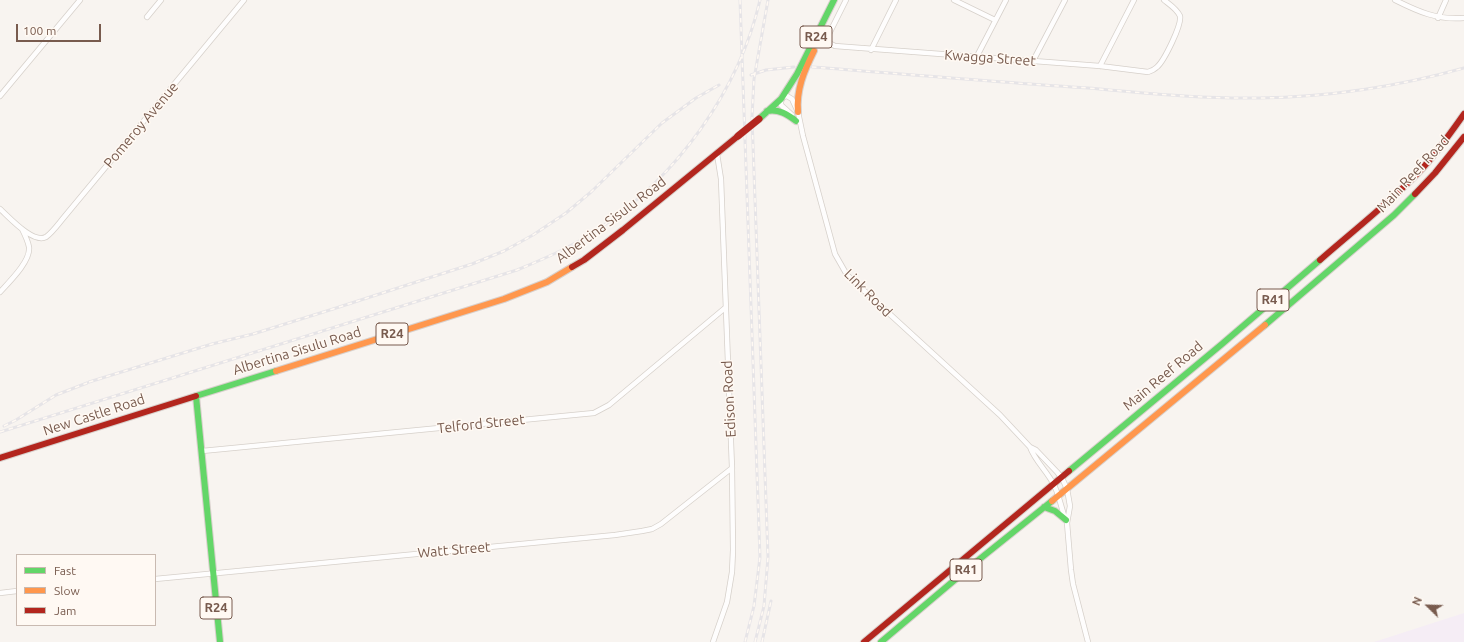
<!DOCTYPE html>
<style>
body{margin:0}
#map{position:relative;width:1464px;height:642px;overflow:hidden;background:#f8f4f0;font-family:Ubuntu,sans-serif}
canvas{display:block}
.legend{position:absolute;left:16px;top:554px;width:140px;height:72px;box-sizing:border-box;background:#fff9f3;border:1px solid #c9bab1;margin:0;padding:5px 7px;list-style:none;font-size:12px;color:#785b4e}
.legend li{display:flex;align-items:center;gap:8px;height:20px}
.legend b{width:20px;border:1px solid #c9bab1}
.north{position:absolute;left:1408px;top:586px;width:40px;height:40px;-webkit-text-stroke:3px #fff9f3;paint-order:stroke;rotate:293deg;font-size:11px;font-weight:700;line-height:16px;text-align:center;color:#785b4e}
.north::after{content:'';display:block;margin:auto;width:14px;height:18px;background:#785b4e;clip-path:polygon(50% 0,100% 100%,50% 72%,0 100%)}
.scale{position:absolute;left:16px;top:24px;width:85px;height:18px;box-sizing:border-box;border:2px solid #785b4e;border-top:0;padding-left:5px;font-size:12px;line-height:14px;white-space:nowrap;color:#785b4e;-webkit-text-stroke:3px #fff9f3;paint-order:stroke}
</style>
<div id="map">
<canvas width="1464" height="642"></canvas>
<ul class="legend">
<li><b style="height:5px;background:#63d668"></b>Fast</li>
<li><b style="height:5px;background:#ff974d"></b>Slow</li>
<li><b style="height:5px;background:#b3261e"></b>Jam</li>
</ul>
<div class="north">N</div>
<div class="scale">100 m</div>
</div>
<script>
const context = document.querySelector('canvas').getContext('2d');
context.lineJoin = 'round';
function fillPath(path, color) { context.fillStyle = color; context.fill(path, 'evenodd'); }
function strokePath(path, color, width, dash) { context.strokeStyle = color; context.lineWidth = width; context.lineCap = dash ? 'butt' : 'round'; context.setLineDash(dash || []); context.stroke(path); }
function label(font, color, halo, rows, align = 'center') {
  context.font = font + ' Ubuntu,sans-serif'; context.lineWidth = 3; context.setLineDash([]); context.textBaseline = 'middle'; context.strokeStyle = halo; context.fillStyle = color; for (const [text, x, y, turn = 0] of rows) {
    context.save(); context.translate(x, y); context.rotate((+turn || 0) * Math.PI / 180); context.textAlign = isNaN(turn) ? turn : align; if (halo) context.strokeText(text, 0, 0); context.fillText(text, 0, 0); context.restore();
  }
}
const education = new Path2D(`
 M1464 613V642H1374Z`);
const street = new Path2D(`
 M846 0 828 36 829 43 835 46 1100 66 1148 72C1151 71 1154 70 1157 67 1164 61 1182 25 1180 16 1177 9 1169 4 1164 0
 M954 0 995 20
 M1395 0C1419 12 1437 20 1464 18
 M147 17 161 0
 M1438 18 1446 0
 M871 50 896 0
 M976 58 1006 0
 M1033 61 1065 0
 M1100 66 1134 0
 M0 96 80 0
 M782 97 787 96 792 99 798 112 803 136 835 254 847 275 1000 415 1030 447 1036 450 1057 472 1062 478 1067 489 1070 506 1067 523 1071 570 1073 584 1088 642
 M781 100V105L792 115
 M0 209C9 217 33 244 46 237 53 232 59 223 65 216L244 0
 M0 292C9 282 31 261 29 247 28 241 25 235 22 229
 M1030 447C1035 461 1047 471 1054 485 1059 495 1061 507 1065 518
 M202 451 594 413 609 405 725 308
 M155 579 615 535 642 531 652 529 661 524 732 468
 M0 593 17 591
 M713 642 727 602 732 572 733 550 732 468 721 179 717 154`);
const fast = new Path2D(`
 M767 111C779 109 787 114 796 121
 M759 119 781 99 797 74 834 0
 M1265 325 1394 215 1415 194
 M1069 471 1222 344 1320 260
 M1044 507 1055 511 1066 520
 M220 642 196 396 276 371
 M881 642 976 562 1052 501`);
const slow = new Path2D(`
 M798 112C796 90 804 71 814 51
 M276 371 504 299 547 282 572 267
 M1052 501 1265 325`);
const jam = new Path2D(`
 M1415 194 1435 173 1464 137
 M1320 260C1353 231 1388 204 1419 172 1436 154 1450 134 1464 114
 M572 267 584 260 623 230 738 136
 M0 458 196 396
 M864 642 1069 471`);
const rail = new Path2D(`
 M740 0 760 557 754 606 745 642
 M812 67C904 74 996 82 1088 88 1145 93 1202 99 1259 98 1329 97 1397 87 1464 68
 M751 75 766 70 794 67
 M89 382 212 344 253 334 333 309 472 264 504 251 533 235 566 213 591 192 662 123 696 98 719 85
 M4 426 16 420 56 395 87 383
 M0 432 517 270C546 258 574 246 600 228 677 176 739 91 760 0
 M755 642 764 606 768 557 752 117 754 79 768 0
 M762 642 771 601`);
const jamBridge = new Path2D(`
 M738 136 759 119`);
const shields = [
 [816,37,32],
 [1273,300,32],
 [392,334,32],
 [966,570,32],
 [216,608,32]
];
const shieldNames = [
 ["R24",816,37],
 ["R41",1273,300],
 ["R24",392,334],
 ["R41",966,570],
 ["R24",216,608]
];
const streetNames = [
 ["Kwagga Street",990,58,4],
 ["Pomeroy Avenue",141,125,-50],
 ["Main Reef Road",1413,174,-47],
 ["Albertina Sisulu Road",611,220,-37],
 ["Link Road",868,293,45],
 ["Albertina Sisulu Road",297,351,-17],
 ["Main Reef Road",1163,376,-40],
 ["Edison Road",729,399,-93],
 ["New Castle Road",94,415,-18],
 ["Telford Street",481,424,-6],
 ["Watt Street",454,550,-5]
];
fillPath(education, '#f5edf5');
strokePath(street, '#d6d0ca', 6);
strokePath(fast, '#d8d0cc', 8);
strokePath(slow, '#d8d0cc', 8);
strokePath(jam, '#d8d0cc', 8);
strokePath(street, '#fefdfd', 4.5);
strokePath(fast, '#63d668', 6);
strokePath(slow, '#ff974d', 6);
strokePath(jam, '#b3261e', 6);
strokePath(rail, '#e6e4e7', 3);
strokePath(rail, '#fff9f3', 1.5, [4.5]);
strokePath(jamBridge, '#dad1cc', 8, []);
strokePath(jamBridge, '#b3261e', 7);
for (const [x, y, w] of shields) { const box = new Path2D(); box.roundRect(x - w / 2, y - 11, w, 22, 3); context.fillStyle = '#fff9f3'; context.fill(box); strokePath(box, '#785b4e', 1); }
label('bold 13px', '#785b4e', null, shieldNames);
label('14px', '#785b4e', '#fff9f3', streetNames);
</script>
